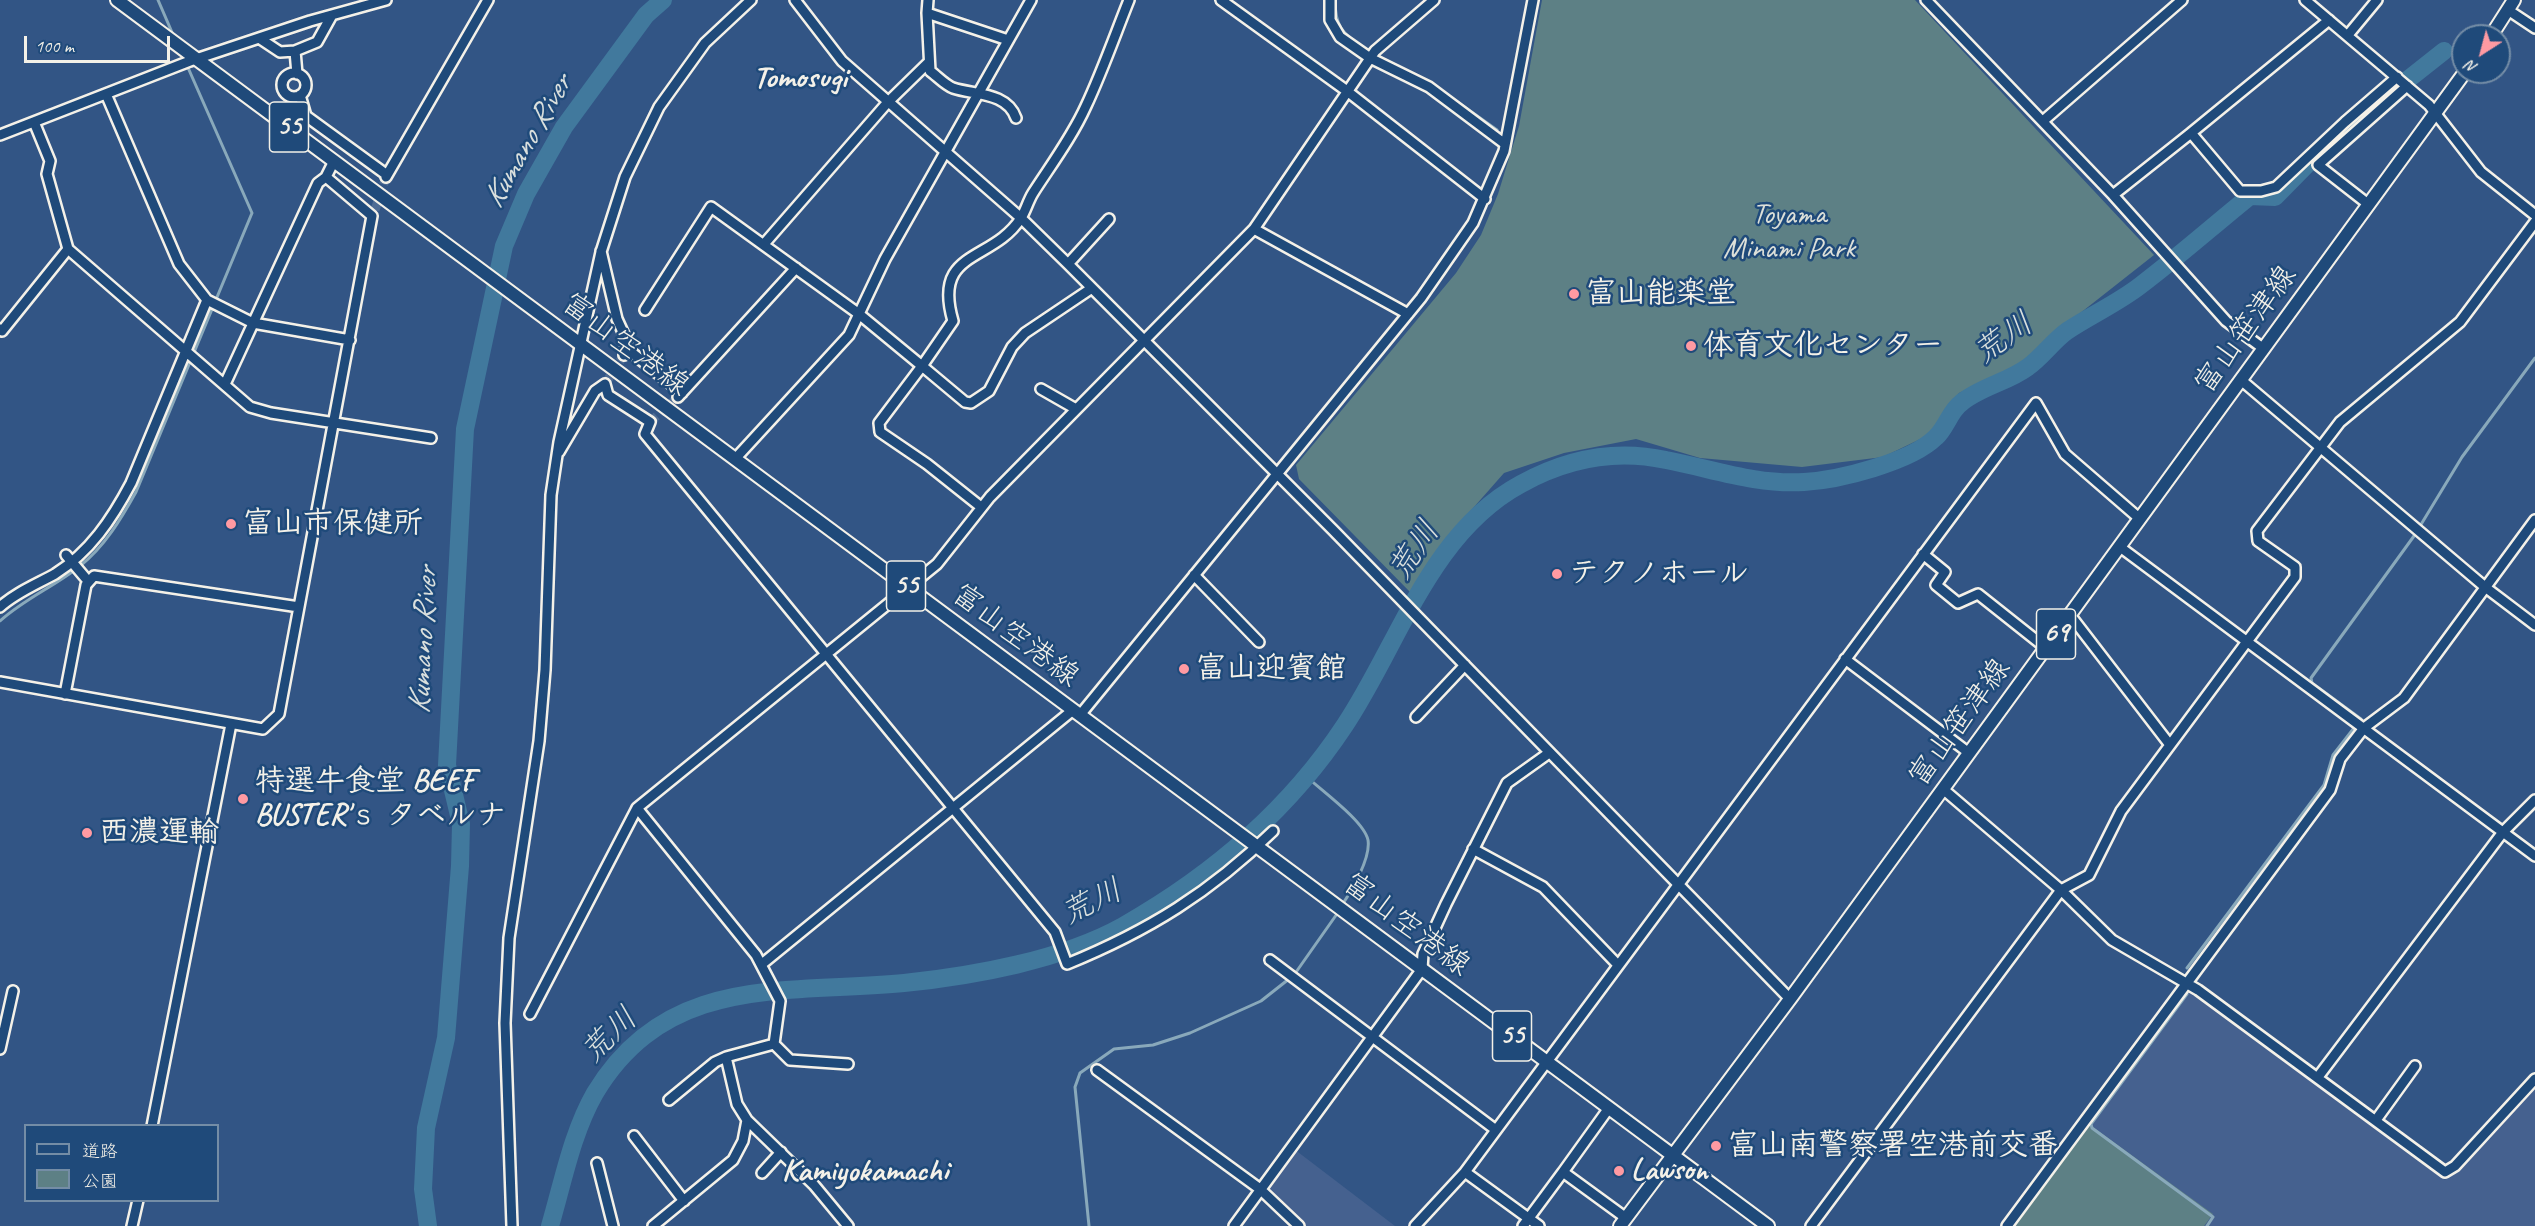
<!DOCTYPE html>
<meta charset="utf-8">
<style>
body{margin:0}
#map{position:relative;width:2535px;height:1226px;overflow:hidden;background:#325585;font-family:Caveat,"Klee One",sans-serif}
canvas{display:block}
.legend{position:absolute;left:24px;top:1124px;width:195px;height:78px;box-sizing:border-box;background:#1f4a7a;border:2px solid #748da6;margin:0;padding:8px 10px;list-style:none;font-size:18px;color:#f4f1e8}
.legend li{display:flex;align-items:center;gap:12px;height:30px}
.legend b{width:30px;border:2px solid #748da6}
.north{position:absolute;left:2451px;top:24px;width:60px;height:60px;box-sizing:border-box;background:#1f4a7a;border:2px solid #748da6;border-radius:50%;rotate:216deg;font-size:16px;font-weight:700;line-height:24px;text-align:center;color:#f4f1e8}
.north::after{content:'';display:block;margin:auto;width:21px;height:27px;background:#ff9aa2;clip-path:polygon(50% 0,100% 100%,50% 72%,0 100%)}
.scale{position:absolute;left:24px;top:36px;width:146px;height:27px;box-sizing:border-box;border:3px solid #f4f1e8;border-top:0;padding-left:8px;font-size:18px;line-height:21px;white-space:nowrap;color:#f4f1e8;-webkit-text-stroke:4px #1f4a7a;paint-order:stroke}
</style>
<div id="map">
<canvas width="2535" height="1226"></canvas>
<ul class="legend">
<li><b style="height:8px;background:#1f4a7a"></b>道路</li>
<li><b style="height:16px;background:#5d8085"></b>公園</li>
</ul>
<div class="north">N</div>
<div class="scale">100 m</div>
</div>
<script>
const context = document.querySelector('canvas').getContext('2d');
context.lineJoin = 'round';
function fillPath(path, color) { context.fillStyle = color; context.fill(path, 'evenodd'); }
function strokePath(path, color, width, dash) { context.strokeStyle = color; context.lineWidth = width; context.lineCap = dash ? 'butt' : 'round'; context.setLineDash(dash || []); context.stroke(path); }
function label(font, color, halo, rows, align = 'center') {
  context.font = font + ' Caveat,"Klee One",sans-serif'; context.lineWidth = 5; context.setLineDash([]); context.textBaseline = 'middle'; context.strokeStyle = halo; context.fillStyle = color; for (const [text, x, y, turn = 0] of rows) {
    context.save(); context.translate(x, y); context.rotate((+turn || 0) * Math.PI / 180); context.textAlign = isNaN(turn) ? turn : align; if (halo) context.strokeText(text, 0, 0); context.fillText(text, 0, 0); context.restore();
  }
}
const built = new Path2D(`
 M2189 991 2445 1180 2535 1089V1226H2198L2207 1215 2087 1126Z
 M1294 1149 1395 1226H1305L1265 1189Z`);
const green = new Path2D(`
 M1542 0H1915L2154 255 2074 318 2027 363 1959 393 1935 432 1883 457 1802 467 1700 458 1636 439 1564 453 1504 473 1452 532 1410 592 1299 479 1296 465 1456 273 1481 235 1498 194 1519 126Z
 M2090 1125 2213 1214 2204 1226H2015Z`);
const stream = new Path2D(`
 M158 0 174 37
 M1335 0C1335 9 1336 20 1341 28 1354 48 1399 66 1421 78
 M1442 91 1497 130
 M0 621C24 599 55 586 80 566 105 546 121 519 136 492L252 213 182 54
 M1307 777C1322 791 1364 821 1368 840 1371 858 1352 890 1342 905
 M2187 968 2324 785 2333 755 2361 719 2312 683 2311 678 2414 536 2462 457 2535 358
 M2187 994 2091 1124 2092 1128 2213 1217 2207 1226
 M1089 1226 1075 1087 1080 1073 1114 1049 1153 1045 1190 1033 1261 1001 1294 975 1339 911`);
const river = new Path2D(`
 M428 1226 423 1189 426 1128 446 1038 460 866 461 824 447 765 465 429 504 246 526 194 564 127 646 15 663 0
 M550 1226C563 1182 572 1133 595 1093 667 973 787 994 904 983 973 976 1062 960 1123 926 1211 876 1289 810 1345 725 1399 644 1430 533 1521 484 1566 459 1615 449 1666 460 1713 469 1756 485 1804 482 1839 480 1911 462 1936 437 1946 428 1950 411 1961 403 1980 387 2008 382 2028 367 2042 357 2053 341 2067 331 2091 315 2118 303 2141 285 2178 257 2213 226 2250 196L2275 197 2329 142 2444 51`);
const minorTunnel = new Path2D(`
 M375 210 386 177
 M605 384 624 355
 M650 422 678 397`);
const minor = new Path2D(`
 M795 0 842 61 1021 218 1068 264 1333 530 1790 999
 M928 0 927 13 1008 40
 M1221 0 1347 91 1485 199
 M1330 0V20L1340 37 1370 58 1429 87 1505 144
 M1926 0 2113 195 2226 321 2264 349
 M2305 0 2429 105 2481 172 2535 215
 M2508 10 2535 28
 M927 13 930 71C937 76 945 85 953 88 974 95 1007 92 1016 118
 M2329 20 2191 133 2240 191H2261L2276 187 2345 122 2397 77
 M2348 35 2377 0
 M259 38 280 52 295 51 317 42 332 15
 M295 51 297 74
 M282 85a12 12 0 1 1 24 0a12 12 0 1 1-24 0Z
 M106 94 179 264 207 300 253 323 350 340
 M300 95 306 116 387 175
 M2043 121 2182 0
 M34 122 50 161 47 174 68 249
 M0 135 190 61 310 21 386 0
 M386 177 488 0
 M2113 195 2191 133
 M2368 204 2318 165 2407 86
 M1254 229 1408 314
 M764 244 888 102 929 62
 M601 251 617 319 627 341 624 355
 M1068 264 1109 219
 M1092 288 1025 333 1012 347 989 391 971 403 965 402 922 366 953 321C932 249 992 263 1021 218 1026 210 1028 201 1033 193 1051 165 1072 137 1086 106 1102 72 1115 35 1129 0
 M645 310 711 207 859 314 922 366 879 423 880 432 927 464 981 507
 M0 329 2 331 68 249 250 407 271 413 431 438
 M626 348 682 393
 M2241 380 2485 587 2535 625
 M225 384 318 183 326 177
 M1041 389 1076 409
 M678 397 796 268
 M559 452 595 391 605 384 608 395 650 422 645 434 1055 932 1067 964C1148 931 1211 892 1273 831
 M735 459 849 335 885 259 1031 0
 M2120 547 2535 856
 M1923 554 1945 572 1936 585 1958 603 1978 594 2046 648
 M66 555 88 581
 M1194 575 1259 642
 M0 607C15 593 37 584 55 574 90 552 112 519 131 483L207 300
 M2070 615 2170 745
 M1845 659 1969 753
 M0 682 263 729 279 714 372 216 326 177 334 161
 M65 694 86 585 94 576 299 607
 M1080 715 1421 298 1473 223 1504 151 1533 0
 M1416 717 1465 665
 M1943 789 2061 890 2112 940 2198 990 2445 1172 2455 1166 2535 1079
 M637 808 756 955 780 1001 774 1044
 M1473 849 1543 887 1618 965
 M1270 960 1496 1130
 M762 964 1073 710
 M530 1014 637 808 937 564 990 497 1254 229 1375 51 1434 0
 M774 1044 726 1057 737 1104 747 1120 814 1185 848 1226
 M774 1044 790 1060 848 1064
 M0 1049 13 991
 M1097 1070 1260 1189 1299 1226
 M2318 1077 2503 832 2535 800
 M669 1100 715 1062 726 1057
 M1609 1108 1563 1172 1626 1218
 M2376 1120 2415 1066
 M152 1126 231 724
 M634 1136 684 1201
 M597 1163 613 1226
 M1465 1172 1539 1226
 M762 1173 781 1152
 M132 1226 138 1200
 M512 1226 505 1023 509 938 539 741 545 670 551 495 559 442 601 252 625 177 659 107 705 43 751 0
 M653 1226 733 1160 743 1141 747 1120
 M1234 1226 1422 969 1423 954 1446 904 1507 783 1549 753
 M1415 1226 1465 1172 2036 403 2065 454 2140 519
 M1523 1226 1563 1172
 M1811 1226 2061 890 2089 875 2121 811 2295 577V567L2258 541 2257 531 2340 422 2460 322 2535 222
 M2007 1226 2330 790 2340 759 2364 728 2404 698 2535 520`);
const major = new Path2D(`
 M117 0 1768 1226
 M2491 36 2514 0
 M1620 1226 1790 999 2465 72`);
const markers = [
 [1574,294,6,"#ff9aa2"],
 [1691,346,6,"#ff9aa2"],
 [231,524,6,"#ff9aa2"],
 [1557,574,6,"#ff9aa2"],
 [1184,669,6,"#ff9aa2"],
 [243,799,6,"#ff9aa2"],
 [87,833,6,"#ff9aa2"],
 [1716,1146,6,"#ff9aa2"],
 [1619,1171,6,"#ff9aa2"]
];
const shields = [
 [289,127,39],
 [906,586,39],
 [2056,634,39],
 [1512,1036,39]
];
const shieldNames = [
 ["55",289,127],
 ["55",906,586],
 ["69",2056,634],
 ["55",1512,1036]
];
const parkNames = [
 ["Toyama",1789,215],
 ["Minami Park",1789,249]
];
const poiNames = [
 ["富山能楽堂",1586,294],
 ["体育文化センター",1703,346],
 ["富山市保健所",243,524],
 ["テクノホール",1569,574],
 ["富山迎賓館",1196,669],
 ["特選牛食堂 BEEF",255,782],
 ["BUSTER'ｓ タベルナ",255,816],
 ["西濃運輸",99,833],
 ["富山南警察署空港前交番",1728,1146],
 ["Lawson",1631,1171]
];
const streetNames = [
 ["富山笹津線",2246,330,-54],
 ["富山空港線",625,345,37],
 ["富山空港線",1015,636,37],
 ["富山笹津線",1960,723,-54],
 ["富山空港線",1406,925,37]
];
const neighbourhoodNames = [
 ["Tomosugi",800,79],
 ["Kamiyokamachi",865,1172]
];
const waterNames = [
 ["Kumano River",528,142,-60],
 ["荒川",2004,339,-35],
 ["荒川",1415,551,-56],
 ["Kumano River",424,641,-87],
 ["荒川",1092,903,-26],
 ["荒川",610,1036,-44]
];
fillPath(built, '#45618f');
fillPath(green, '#5d8085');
strokePath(stream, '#89a9bb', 3);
strokePath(river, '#41799d', 18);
strokePath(minorTunnel, '#4f6c94', 9, [9, 4.5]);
strokePath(minor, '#f4f1e8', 14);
strokePath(major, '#f4f1e8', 16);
strokePath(minor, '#1f4a7a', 9);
strokePath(major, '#1f4a7a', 12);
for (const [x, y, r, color] of markers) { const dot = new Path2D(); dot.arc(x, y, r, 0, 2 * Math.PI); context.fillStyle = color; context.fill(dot); strokePath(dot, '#1f4a7a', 2); }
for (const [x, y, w] of shields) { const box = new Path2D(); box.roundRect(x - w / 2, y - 25, w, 50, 4.5); context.fillStyle = '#1f4a7a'; context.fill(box); strokePath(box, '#f4f1e8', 1.5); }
label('bold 28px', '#f4f1e8', null, shieldNames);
label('30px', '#dde0d9', '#1f4a7a', parkNames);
label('bold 30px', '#f4f1e8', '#1f4a7a', poiNames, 'left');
label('30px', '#f4f1e8', '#1f4a7a', streetNames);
label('bold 32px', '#f4f1e8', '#1f4a7a', neighbourhoodNames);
label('italic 32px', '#d9dfdd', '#1f4a7a', waterNames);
</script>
